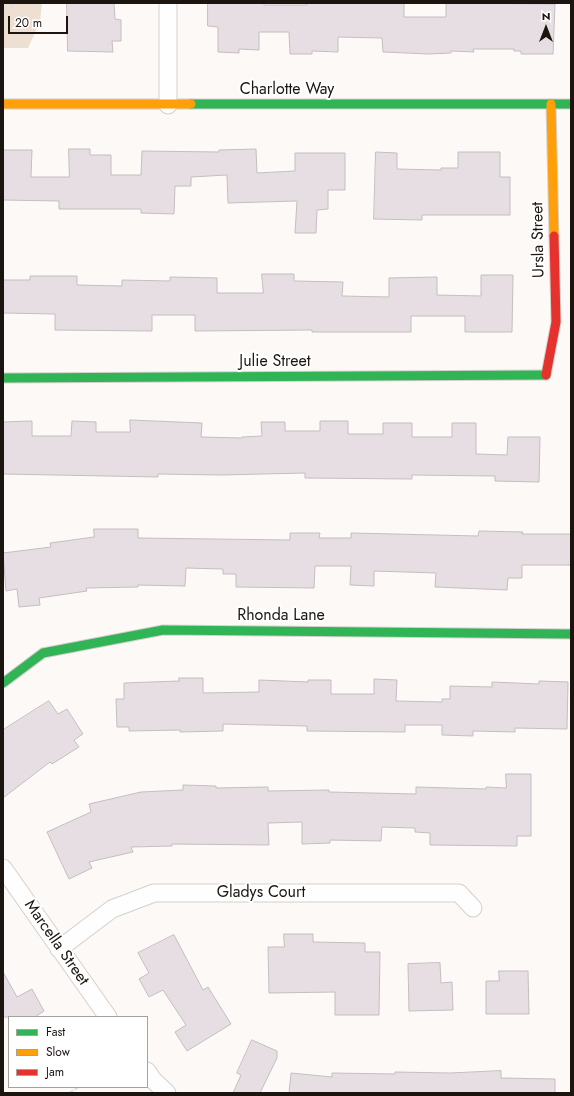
<!DOCTYPE html>
<style>
body{margin:0}
#map{position:relative;width:574px;height:1096px;overflow:hidden;background:#fcf9f7;font-family:Jost,sans-serif}
canvas{display:block}
.frame{position:absolute;inset:0;border:4px solid #1b140f;pointer-events:none}
.legend{position:absolute;left:8px;top:1016px;width:140px;height:72px;box-sizing:border-box;background:#fff;border:1px solid #a4a19f;margin:0;padding:5px 7px;list-style:none;font-size:12px;color:#1b140f}
.legend li{display:flex;align-items:center;gap:8px;height:20px}
.legend b{width:20px;border:1px solid #a4a19f}
.north{position:absolute;left:526px;top:8px;width:40px;height:40px;-webkit-text-stroke:3px #fff;paint-order:stroke;rotate:0deg;font-size:11px;font-weight:700;line-height:16px;text-align:center;color:#1b140f}
.north::after{content:'';display:block;margin:auto;width:14px;height:18px;background:#1b140f;clip-path:polygon(50% 0,100% 100%,50% 72%,0 100%)}
.scale{position:absolute;left:8px;top:16px;width:60px;height:18px;box-sizing:border-box;border:2px solid #1b140f;border-top:0;padding-left:5px;font-size:12px;line-height:14px;white-space:nowrap;color:#1b140f;-webkit-text-stroke:3px #fff;paint-order:stroke}
</style>
<div id="map">
<canvas width="574" height="1096"></canvas>
<div class="frame"></div>
<ul class="legend">
<li><b style="height:5px;background:#30b455"></b>Fast</li>
<li><b style="height:5px;background:#ff9f0a"></b>Slow</li>
<li><b style="height:5px;background:#e5322d"></b>Jam</li>
</ul>
<div class="north">N</div>
<div class="scale">20 m</div>
</div>
<script>
const context = document.querySelector('canvas').getContext('2d');
context.lineJoin = 'round';
function fillPath(path, color) { context.fillStyle = color; context.fill(path, 'evenodd'); }
function strokePath(path, color, width, dash) { context.strokeStyle = color; context.lineWidth = width; context.lineCap = dash ? 'butt' : 'round'; context.setLineDash(dash || []); context.stroke(path); }
function label(font, color, halo, rows, align = 'center') {
  context.font = font + ' Jost,sans-serif'; context.lineWidth = 4; context.setLineDash([]); context.textBaseline = 'middle'; context.strokeStyle = halo; context.fillStyle = color; for (const [text, x, y, turn = 0] of rows) {
    context.save(); context.translate(x, y); context.rotate((+turn || 0) * Math.PI / 180); context.textAlign = isNaN(turn) ? turn : align; if (halo) context.strokeText(text, 0, 0); context.fillText(text, 0, 0); context.restore();
  }
}
const green = new Path2D(`
 M3 3H42L40 22 28 48H3Z`);
const building = new Path2D(`
 M67 3H114L115 19 121 20V41H112L113 52 68 51Z
 M208 3H264V5H307V3H404V17H446V3L555 4 553 54H521V51H514V49H473L474 52 451 51V53L429 54 383 52 382 38 338 37V52L312 51V54H290L289 32H259V50L239 49V53L218 52V27L208 26Z
 M69 149H90V155H111V175H141L142 151 219 152V150L256 149 257 173 295 171V153H345V190H328V209L317 210 316 233H295L297 201 228 203 227 175 191 177V186H175L174 214 141 213V209H59V201L3 200V150H32L31 177H69Z
 M376 152 397 153V169L441 170V168H458V152H500V177H510V215H422V220L374 219Z
 M262 274H294V281L343 282 342 296 389 297V278L437 277V295L481 296V275H513L512 332H465V316H411V332H312V330L195 331V315H152V331L55 330V314L3 313V280H30V276H77V285L122 286V280L170 281V277L217 278V293H263Z
 M130 420 202 423 201 437 242 438V437L262 436 261 422H285V431H320V421H348V434H383V423H412V437H452V423H476V454L507 455 508 437H540L539 482 495 481V476L412 475V479L305 478V473L222 475 158 474V477L3 474V422L32 421V436H71L72 421 96 422V432H130Z
 M94 529H138V538L290 540V533H320L319 538H351V533L478 536 479 531 523 532 522 534H571V565H522V578H508L507 590 435 587 436 573 374 571V586L350 585 351 566H315L314 588 236 587V574H223V569L186 568 185 586 138 585V587L86 588 87 591 39 598 40 605 19 607 17 589 6 591 3 553 51 547 50 543 94 537Z
 M179 678H203V693L259 692V680L308 682V680H331V694H374V679L397 680 396 701 442 702V699H450V686L492 687V682L539 684V681L568 682 567 729 515 728V732L473 731V736L442 735V725H405V732L307 731V726L223 724V731L180 732V730L129 731V727H117L116 699H124V683L179 681Z
 M49 701 58 714 67 709 83 734 74 740 79 747 52 764 50 762 3 798V730Z
 M506 774H531V836H517V846L430 845V833L415 832V828L382 827 381 841 330 840V843L302 844V822L268 823 269 845 172 844V846L131 847 133 852 89 862 92 868 69 879 47 832 91 812 89 804 141 792 183 790V785L216 786V788L268 787V791L329 790V792L416 794V787L486 789V787L506 788Z
 M284 934H313V942L365 943V952H380L379 1015H335V992L269 993 268 947H284Z
 M174 935 203 990 208 987 231 1024 187 1051 175 1032 186 1025 163 990 149 997 139 979 149 973 138 953Z
 M440 963 441 983 452 982 453 1010 409 1011 408 964Z
 M499 971H528L529 1014H486V981H499Z
 M3 972 17 997 32 989 44 1011 35 1017H3Z
 M252 1040 277 1051V1058L260 1093H233L241 1075 237 1073Z
 M501 1071V1078L555 1079V1093H289L291 1073 332 1077V1073L395 1074V1072L450 1073Z`);
const path = new Path2D(`
 M11 8 14 3
 M70 1093 78 1087`);
const street = new Path2D(`
 M168 105V3
 M3 868 108 1017
 M59 949 112 909 154 893H459L473 908
 M147 1071 153 1080 167 1093`);
const fast = new Path2D(`
 M191 104H571
 M3 378 546 375
 M3 683 43 653 163 630 571 634`);
const slow = new Path2D(`
 M3 104H191
 M551 104 554 236`);
const jam = new Path2D(`
 M546 375 556 322 554 236`);
const streetNames = [
 ["Charlotte Way",287,90],
 ["Ursla Street",539,240,-91],
 ["Julie Street",275,362],
 ["Rhonda Lane",281,616],
 ["Gladys Court",261,893],
 ["Marcella Street",56,943,55]
];
fillPath(green, '#eedfd3');
fillPath(building, '#e7dee3');
strokePath(building, '#c3bec0', 1);
strokePath(street, '#d4d0cc', 19);
strokePath(fast, '#d4d0cc', 11);
strokePath(slow, '#d4d0cc', 11);
strokePath(jam, '#d4d0cc', 11);
strokePath(path, '#e0dfde', 2.5, [4, 2]);
strokePath(street, '#fffefe', 17);
strokePath(fast, '#30b455', 9);
strokePath(slow, '#ff9f0a', 9);
strokePath(jam, '#e5322d', 9);
label('16px', '#1b140f', '#fff', streetNames);
</script>
